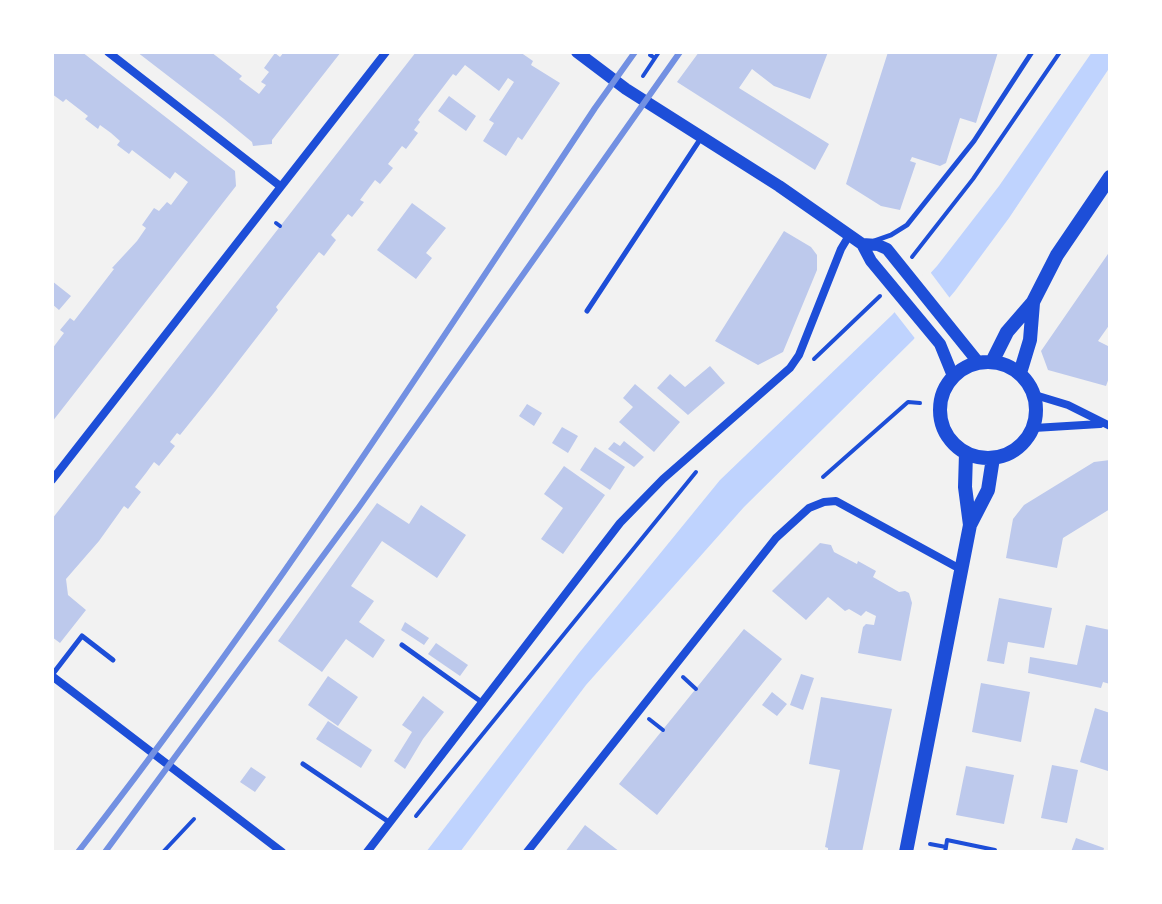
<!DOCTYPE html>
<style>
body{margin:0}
#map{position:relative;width:1162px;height:904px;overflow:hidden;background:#f2f2f2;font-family:Inter,sans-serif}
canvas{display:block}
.frame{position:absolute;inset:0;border:54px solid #fff;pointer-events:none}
</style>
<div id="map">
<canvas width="1162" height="904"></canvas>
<div class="frame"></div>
</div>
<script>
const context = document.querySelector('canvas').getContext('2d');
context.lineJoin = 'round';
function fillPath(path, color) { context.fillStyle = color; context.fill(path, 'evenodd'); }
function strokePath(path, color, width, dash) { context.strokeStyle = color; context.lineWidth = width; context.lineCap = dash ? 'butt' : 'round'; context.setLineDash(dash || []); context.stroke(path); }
const water = new Path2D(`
 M1092 52H1110V67L1009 218 955 291 913 340 744 507 586 685 460 852H426L579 653 720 480 892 315 937 266 999 186Z`);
const pier = new Path2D(`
 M928 269 952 301 917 341 892 309Z`);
const building = new Path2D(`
 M52 52H82L235 171 236 186 52 422V349L64 333 60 330 70 318 74 321 114 269 112 268 137 241 146 228 142 225 154 208 159 211 167 202 171 205 188 182 175 172 170 179 132 150 129 154 117 145 120 141 111 133 100 125 98 129 85 119 88 116 66 99 63 102 52 94Z
 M137 52H211L242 76 239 79 259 94 266 85 261 82 269 72 264 68 275 53 280 57 284 52H341L272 140V144L253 146 252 142 224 119Z
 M416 52H520L533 61 531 65 560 83 522 140 518 137 506 156 483 141 494 123 489 120 514 82 508 78 499 91 465 65 456 76 453 74 418 120 420 122 414 130 418 133 406 149 402 146 388 164 393 168 380 184 375 180 360 200 364 202 352 217 348 214 331 235 336 240 324 256 319 252 276 307 278 310 213 394 180 435 177 433 170 442 175 446 159 466 154 462 146 473 135 487 141 492 128 509 124 506 99 541 66 579 68 595 86 610 60 643 52 637V519Z
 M699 52H828L810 99 774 86 752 69 739 88 829 144 815 170 677 82Z
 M888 52H998L976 123 960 118 946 163 940 166 912 157 910 161 916 163 900 210 881 206 846 184Z
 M449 96 476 116 466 131 438 111Z
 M412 203 446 228 426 253 432 258 416 279 377 250Z
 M784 231 811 247 817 255V270L783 352 758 365 715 341Z
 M1110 251V324L1098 341 1110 347V375L1106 386 1048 370 1041 351Z
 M52 281 71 296 59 310 52 304Z
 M710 366 725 383 688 415 657 388 670 374 685 387Z
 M635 384 680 422 654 452 619 422 633 407 623 398Z
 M527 404 542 413 534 426 519 416Z
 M562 427 578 436 568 453 552 443Z
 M624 441 644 457 634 467 608 449 614 442 620 446Z
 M595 447 625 467 610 490 580 470Z
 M1110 460V509L1063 538 1057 568 1006 558 1013 519 1024 505 1094 462Z
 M564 466 605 495 563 554 541 539 563 508 544 494Z
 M377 503 409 524 421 505 466 535 437 578 382 541 351 586 374 601 359 622 385 640 373 658 346 639 322 672 278 641Z
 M820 543 831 545 834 552 857 564 858 561 876 571 873 577 899 592 905 591 909 593 912 603 901 661 858 653 863 627 866 624 874 625 876 616 866 611 861 616 849 609 845 611 828 597 806 620 772 591Z
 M999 598 1052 608 1044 648 1008 642 1004 664 987 661Z
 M405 622 429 638 424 645 401 630Z
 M1086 625 1110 630V684L1103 682 1101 688 1028 673 1030 657 1077 665Z
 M744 629 782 659 657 815 619 784Z
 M436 643 468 665 460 676 428 654Z
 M801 674 814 678 803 710 790 705Z
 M328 676 358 697 338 726 308 705Z
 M981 683 1030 692 1021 742 972 732Z
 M772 692 787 704 777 716 762 705Z
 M423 696 444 712 423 739 405 769 394 761 412 732 402 725Z
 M821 697 892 709 862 852H828V848L825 847 840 770 809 764Z
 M1095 708 1110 713 1108 771 1080 762Z
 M328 721 372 750 361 768 316 739Z
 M1052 765 1078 770 1067 823 1041 818Z
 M966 766 1014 775 1004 824 956 815Z
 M251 767 266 777 255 792 240 782Z
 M585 825 620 852H565Z
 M1076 838 1104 848 1103 852H1071Z`);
const path = new Path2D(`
 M652 52 650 55 655 58
 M643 76 659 52
 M276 223 280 226
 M912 257 973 179 1060 52
 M814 359 880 296
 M823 477 908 402 920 403
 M683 677 696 689
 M649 719 663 730
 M416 816 696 472
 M930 844 946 847 945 852
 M946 847 947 840 995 850 994 852
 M163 852 194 819`);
const service = new Path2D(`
 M874 241 891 235 907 225 974 141 1032 52
 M587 311 701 138
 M402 645 483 703
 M52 675 82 636 113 660
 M303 764 389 822`);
const minor = new Path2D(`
 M108 52 280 186
 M1035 395 1068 405 1110 426
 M1034 428 1100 424
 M52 480 386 52
 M52 676 282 852
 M367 852 620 523 663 479 790 368 799 355 841 249 850 234
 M527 852 776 538 809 508 824 502 836 501 962 570`);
const tertiary = new Path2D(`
 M577 52 626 89 779 186 862 244 871 261 940 344 953 376
 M862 244 878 245 887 249 978 362`);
const secondary = new Path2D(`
 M940 410a48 48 0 1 1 96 0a48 48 0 1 1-96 0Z
 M992 362 1007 332 1033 302 1057 255 1110 177
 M1020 373 1030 340 1033 303
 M966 453 965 487 970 525
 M906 852 970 525 988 490 993 458`);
const rail = new Path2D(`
 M78 852C264 614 428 360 595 108L635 52
 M105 852 359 507 680 52`);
fillPath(water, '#bfd3fe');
fillPath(pier, '#f2f2f2');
fillPath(building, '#bdc9ec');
strokePath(path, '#1d4ed8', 4);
strokePath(service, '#1d4ed8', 5);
strokePath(minor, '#1d4ed8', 8);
strokePath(tertiary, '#1d4ed8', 12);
strokePath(secondary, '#1d4ed8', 14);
strokePath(rail, '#7290e2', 6);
</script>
